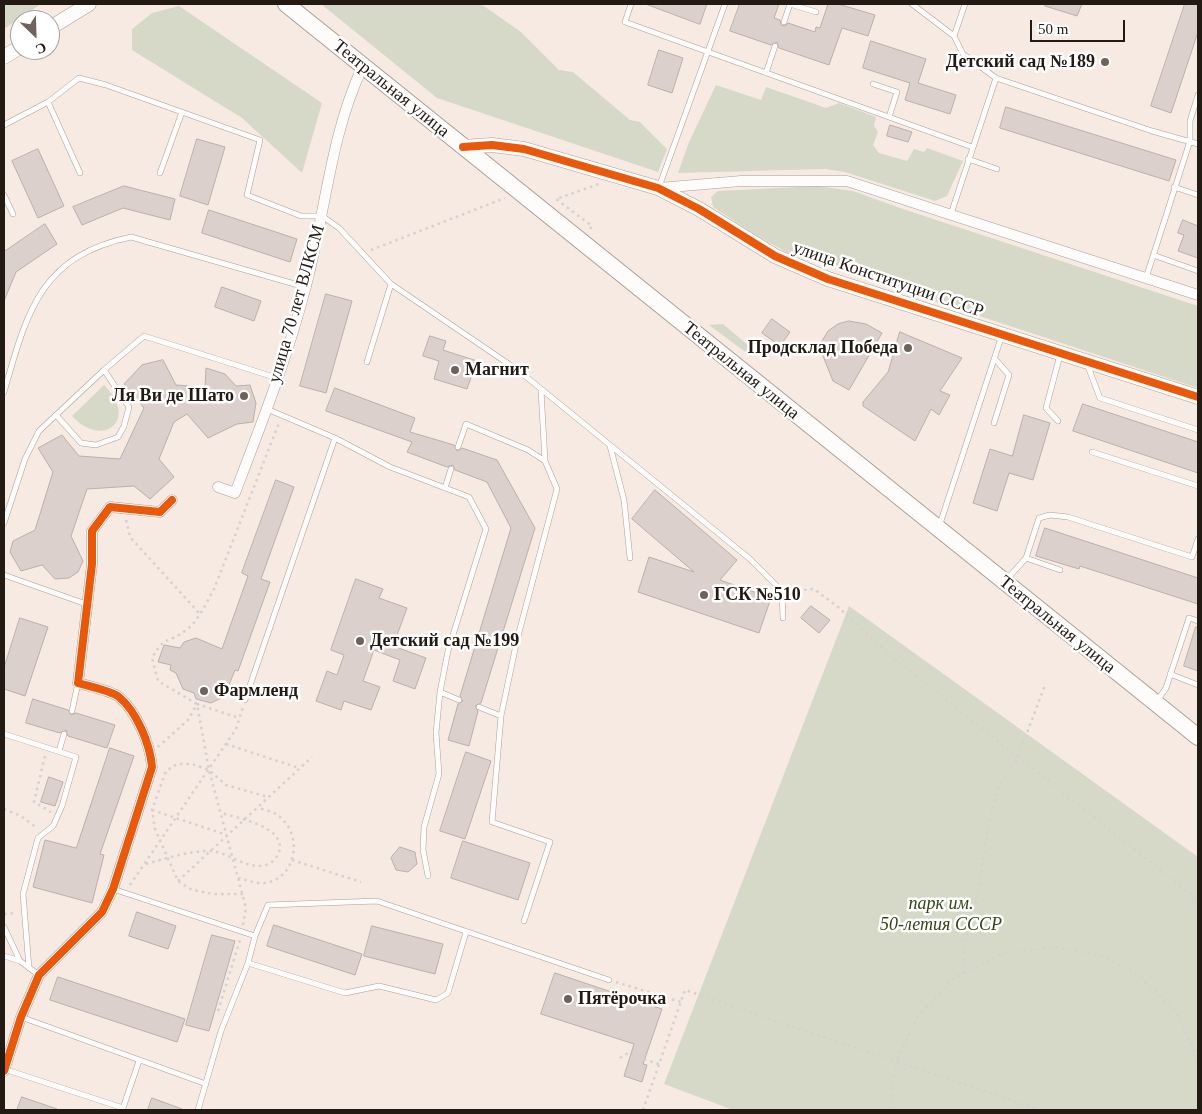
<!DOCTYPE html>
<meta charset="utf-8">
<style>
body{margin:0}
#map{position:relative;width:1202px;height:1114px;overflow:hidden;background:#f6eae3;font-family:Georgia,serif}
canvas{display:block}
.frame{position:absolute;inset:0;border:5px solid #231a14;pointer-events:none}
.north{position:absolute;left:10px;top:10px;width:50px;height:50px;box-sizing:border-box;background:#fff;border:1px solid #a7a3a1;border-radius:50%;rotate:156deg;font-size:14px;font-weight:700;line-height:20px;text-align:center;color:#231a14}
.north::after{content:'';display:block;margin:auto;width:18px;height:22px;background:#6d635c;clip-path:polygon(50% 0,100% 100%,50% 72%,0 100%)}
.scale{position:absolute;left:1030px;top:20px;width:95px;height:22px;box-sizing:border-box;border:2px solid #231a14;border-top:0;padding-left:6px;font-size:15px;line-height:18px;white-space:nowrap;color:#231a14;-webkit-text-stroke:4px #fff;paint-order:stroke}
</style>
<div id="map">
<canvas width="1202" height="1114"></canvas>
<div class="frame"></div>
<div class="north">С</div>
<div class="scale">50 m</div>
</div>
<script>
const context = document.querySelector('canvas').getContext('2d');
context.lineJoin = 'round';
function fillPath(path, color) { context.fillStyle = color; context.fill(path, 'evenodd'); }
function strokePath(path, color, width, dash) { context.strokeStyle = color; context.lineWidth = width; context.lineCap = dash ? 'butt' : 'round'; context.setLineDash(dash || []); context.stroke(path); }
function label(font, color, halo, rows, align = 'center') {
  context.font = font + ' Georgia,serif'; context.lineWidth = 5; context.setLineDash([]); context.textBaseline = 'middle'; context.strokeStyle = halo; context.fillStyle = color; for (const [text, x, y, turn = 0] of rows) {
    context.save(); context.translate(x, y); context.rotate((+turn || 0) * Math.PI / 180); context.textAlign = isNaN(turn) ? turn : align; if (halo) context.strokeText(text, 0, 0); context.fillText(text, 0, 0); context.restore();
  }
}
const green = new Path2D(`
 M4 4H41L4 29Z
 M321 4H481L521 32 559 70 573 72 630 120 640 122 667 149 658 172 437 98Z
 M179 6 322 103 302 173 242 118 132 50V29L152 13Z
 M716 85 761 100 766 87 826 108 839 103 876 117 874 126 878 132 873 145 879 153 907 161 914 149 924 152 927 148 963 161 947 196 935 201 845 172 825 169 678 173 689 142Z
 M817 186 853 191 903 209 1198 306V388L788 253 754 234 713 207 711 197 718 191Z
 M723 324 749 346 752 357 709 325Z
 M104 385C140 421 102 449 72 416Z
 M849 606 1198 857V1110H733L664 1084Z`);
const building = new Path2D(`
 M646 4H707L700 24Z
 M740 4H779L774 18 780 20 781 25 785 26 788 23 815 32 816 27 820 28 828 4H838L875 15 868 36 842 28 829 65 779 48 777 42 771 45 730 31Z
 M1046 4H1082L1077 16 1045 6Z
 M1185 4H1198V32L1171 113 1151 106Z
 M871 41 926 59 918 83 956 95 950 114 905 100 910 83 863 68Z
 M659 50 683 58 672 93 648 85Z
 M1006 107 1176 160 1169 181 1000 128Z
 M890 125 912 132 908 142 887 136Z
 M197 139 225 147 208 205 180 196Z
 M38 149 64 206 38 218 12 161Z
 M124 186 175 199 170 220 123 208 82 225 73 207Z
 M209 210 297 239 290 262 202 233Z
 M1183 220 1198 226V258L1178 251 1184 235 1178 233Z
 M45 224 57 244 16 272 4 301V252Z
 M222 287 261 301 254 321 215 307Z
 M326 294 352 301 326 393 300 386Z
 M772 319 790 332 780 346 762 333Z
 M849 321 866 324 882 333 849 390 833 381 819 346 828 331 838 324Z
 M900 332 962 358 940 391 950 395 939 415 931 409 915 441 863 406V402L888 372Z
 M430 336 446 341 443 350 477 361 467 389 434 379 439 361 423 356Z
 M163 360 176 385 205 387 206 368 225 374 236 386 250 385 256 403 253 422 237 424 208 438 187 414 174 422 159 459 174 477 150 499 134 486 87 489 71 536 83 561 78 572 69 578 55 579 42 565 21 571 10 552 13 541 35 530 53 472 38 448 62 435 79 456 120 459 144 408 124 384 142 365Z
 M335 388 415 418 410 432 454 445 457 451 462 448 497 460 535 528 481 703 475 706 478 711 469 746 448 740 458 704 463 701 460 696 511 528 487 482 455 470 453 465 447 467 407 452 412 442 326 411Z
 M1083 404 1198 442V473L1073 431Z
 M1024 415 1050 423 1033 480 1009 473 997 511 973 503 990 449 1012 456Z
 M276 480 294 487 261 579 270 582 238 671 235 670 227 690 224 689 221 698 211 703 196 699 194 693 183 689 176 673 170 670 171 665 158 662 164 645 180 648 184 642 196 638 222 649 248 576 242 573Z
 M655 490 737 560 720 580 771 598 759 633 638 592 649 557 694 572 632 519Z
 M1045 528 1198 578V604L1080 566 1079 569 1036 556Z
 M356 579 383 589 379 598 407 608 393 646 426 658 415 689 393 681 400 660 374 650 363 681 380 687 371 710 344 701 341 710 316 701 327 671 337 675 344 655 331 650Z
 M811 606 830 620 819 633 801 618Z
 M20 618 48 627 25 696 4 689V668Z
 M1196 627 1198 628V671L1184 666Z
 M33 699 68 710 71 715 76 713 115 725 107 748 68 736 66 730 60 733 26 723Z
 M110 748 134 756 100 854 104 855 92 903 33 887 45 840 76 848Z
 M466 752 491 761 465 839 440 831Z
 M49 777 63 782 55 806 41 802Z
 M463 841 530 863 518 900 451 878Z
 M400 847 415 852 417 864 408 872 396 870 391 858Z
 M137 912 176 926 168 949 129 936Z
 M274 925 362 954 355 975 267 946Z
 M372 926 443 944 435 974 364 956Z
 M212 935 235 941 209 1031 186 1025Z
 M555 973 662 1009 643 1064 647 1065 642 1082 624 1076 634 1044 541 1014Z
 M58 977 185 1019 177 1042 50 1000Z
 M22 1097 57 1109 56 1110H17Z
 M152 1098 182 1109 181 1110H148Z`);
const path = new Path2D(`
 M590 229 592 226 556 199 599 184
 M371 250 505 198
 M126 520 130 537 200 614
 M791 591 814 589 838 607 896 660 1198 900
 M226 744 299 768
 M158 747 188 720 197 704 239 718
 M45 756 34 802 51 812
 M4 809 21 816 37 828
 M152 810 227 835
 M292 860 361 882
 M146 864C164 859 192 850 210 851 229 852 246 870 266 865 271 864 277 858 279 852 287 827 238 818 221 813
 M238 878C247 880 256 884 265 883 295 879 303 838 282 819 276 812 266 810 258 808
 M178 881 312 757
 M130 885 236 729 243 707
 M243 894H214L192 890 178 881 155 829 152 810 166 771 177 764H192L209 770 226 785 268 797
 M4 914 17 913
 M243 925 246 908 209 770 197 704 158 681 152 658C164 636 167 644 185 631 198 622 206 603 214 589L279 423
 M963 974 965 942 977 897 989 821 1000 783 1018 757 1045 685
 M616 982 681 1002
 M218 1011 240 940
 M620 1058 626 1054 659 1064
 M643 1110 685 990 1040 1110
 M893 1110 891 1095 896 1062 918 1016 954 978 1004 953 1055 947 1103 956 1141 977 1176 1012 1198 1059`);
const lane = new Path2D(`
 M631 4 625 22 972 147
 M790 4 816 12
 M912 4 954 36 963 54 996 78
 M784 22 790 4
 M954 36 965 4
 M766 73 775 46
 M873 84 897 92 889 117
 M48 102 80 173
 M4 125 48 102 79 78 106 85 260 140 247 195 301 216H322L339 228 391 284 519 371 750 559 782 591 783 618
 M968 159 997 169
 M160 173 182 112
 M659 187 725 4
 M1174 187 1198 195
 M4 195 13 214
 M951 214 996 78 1152 131 1198 144
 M1153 255 1198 271
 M1146 278 1190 141V121L1198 95
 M367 362 391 284
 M1087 364 1100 398 1198 430
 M541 390 545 461
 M4 392C27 312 40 256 131 237L305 287
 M56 415 81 443 96 445 118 437 124 426 129 407 104 370
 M1058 421 1046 408 1060 355
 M994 423 1009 375 995 359
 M335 438 390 467 469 497 486 529 448 651 440 692 436 733 439 774 424 827 423 850 428 876
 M610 446 624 500 630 558
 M458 447 466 424 528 450 545 461 557 489 517 640 501 716 492 822 550 842 524 921
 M1092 452 1198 486
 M445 488 451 469
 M4 523 25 459 39 431 104 370 144 336 277 378
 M939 527 1002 335
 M1026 558 1060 570
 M4 575 86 604
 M1007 579 1026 558 1039 518 1050 515 1068 517 1192 557 1198 539
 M1170 674 1198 685
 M440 692 459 700
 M245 700 335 438 267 409
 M1157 701 1166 688 1189 618 1198 621
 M479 707 501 716
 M72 711 78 683
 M4 734 76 757 62 806 53 826 38 838 23 894 29 968
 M59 751 64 734
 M113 889 255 936 268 905 377 901 609 980
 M4 927 20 961
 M4 956 20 961 39 975
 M248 963 345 993 379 986 436 1000 448 993 466 932
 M21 1017 206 1084
 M4 1069 123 1108 139 1061
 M198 1110 221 1031 248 963 255 936`);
const street = new Path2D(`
 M659 188 741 181H847L1198 295
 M218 487 235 493C261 425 288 356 306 286 325 214 331 132 363 66
 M4 1071 21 1017 39 975 102 912 113 889 152 767C150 744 137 712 119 697 112 691 88 686 78 683L92 564V531L110 507 160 512 172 500`);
const secondary = new Path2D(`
 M50 28 89 4
 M4 57 20 47
 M463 147 492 145 524 149 658 188 699 209 775 256 828 279 1198 397`);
const primary = new Path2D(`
 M286 4 1198 737`);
const cycleway = new Path2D(`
 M463 147 492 145 524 149 658 188 699 209 775 256 828 279 1198 397
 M4 1071 21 1017 39 975 102 912 113 889 152 767C150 744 137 712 119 697 112 691 88 686 78 683L92 564V531L110 507 160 512 172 500`);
const markers = [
 [1105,62,5,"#6d635c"],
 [908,348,5,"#6d635c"],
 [455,370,5,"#6d635c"],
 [244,396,5,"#6d635c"],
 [704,595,5,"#6d635c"],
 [360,641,5,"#6d635c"],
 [204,691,5,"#6d635c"],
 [568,999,5,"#6d635c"]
];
const poiNames = [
 ["Детский сад №189",1095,62,"right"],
 ["Продсклад Победа",898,348,"right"],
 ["Магнит",465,370],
 ["Ля Ви де Шато",234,396,"right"],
 ["ГСК №510",714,595],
 ["Детский сад №199",370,641],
 ["Фармленд",214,691],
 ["Пятёрочка",578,999]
];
const streetNames = [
 ["Театральная улица",391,89,39],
 ["улица Конституции СССР",888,280,19],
 ["улица 70 лет ВЛКСМ",297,304,-74],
 ["Театральная улица",741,371,39],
 ["Театральная улица",1057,625,39]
];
const parkNames = [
 ["парк им.",941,904],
 ["50-летия СССР",941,925]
];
fillPath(green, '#d7d9c8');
fillPath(building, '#dcd0cc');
strokePath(building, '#baafab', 1);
strokePath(lane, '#aaa09a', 6);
strokePath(street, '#aaa09a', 11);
strokePath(secondary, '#aaa09a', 15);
strokePath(primary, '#aaa09a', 18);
strokePath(path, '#d6d1cf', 2.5, [2.5, 4]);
strokePath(lane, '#fefcfb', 5);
strokePath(street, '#fefcfb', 10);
strokePath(secondary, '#fefcfb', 14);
strokePath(primary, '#fefcfb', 16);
strokePath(cycleway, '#e8590c', 8);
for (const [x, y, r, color] of markers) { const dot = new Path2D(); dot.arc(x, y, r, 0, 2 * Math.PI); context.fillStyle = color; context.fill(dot); strokePath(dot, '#fff', 2); }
label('bold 18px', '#231a14', '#fff', poiNames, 'left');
label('18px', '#231a14', '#fff', streetNames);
label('italic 18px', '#314516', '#fff', parkNames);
</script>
